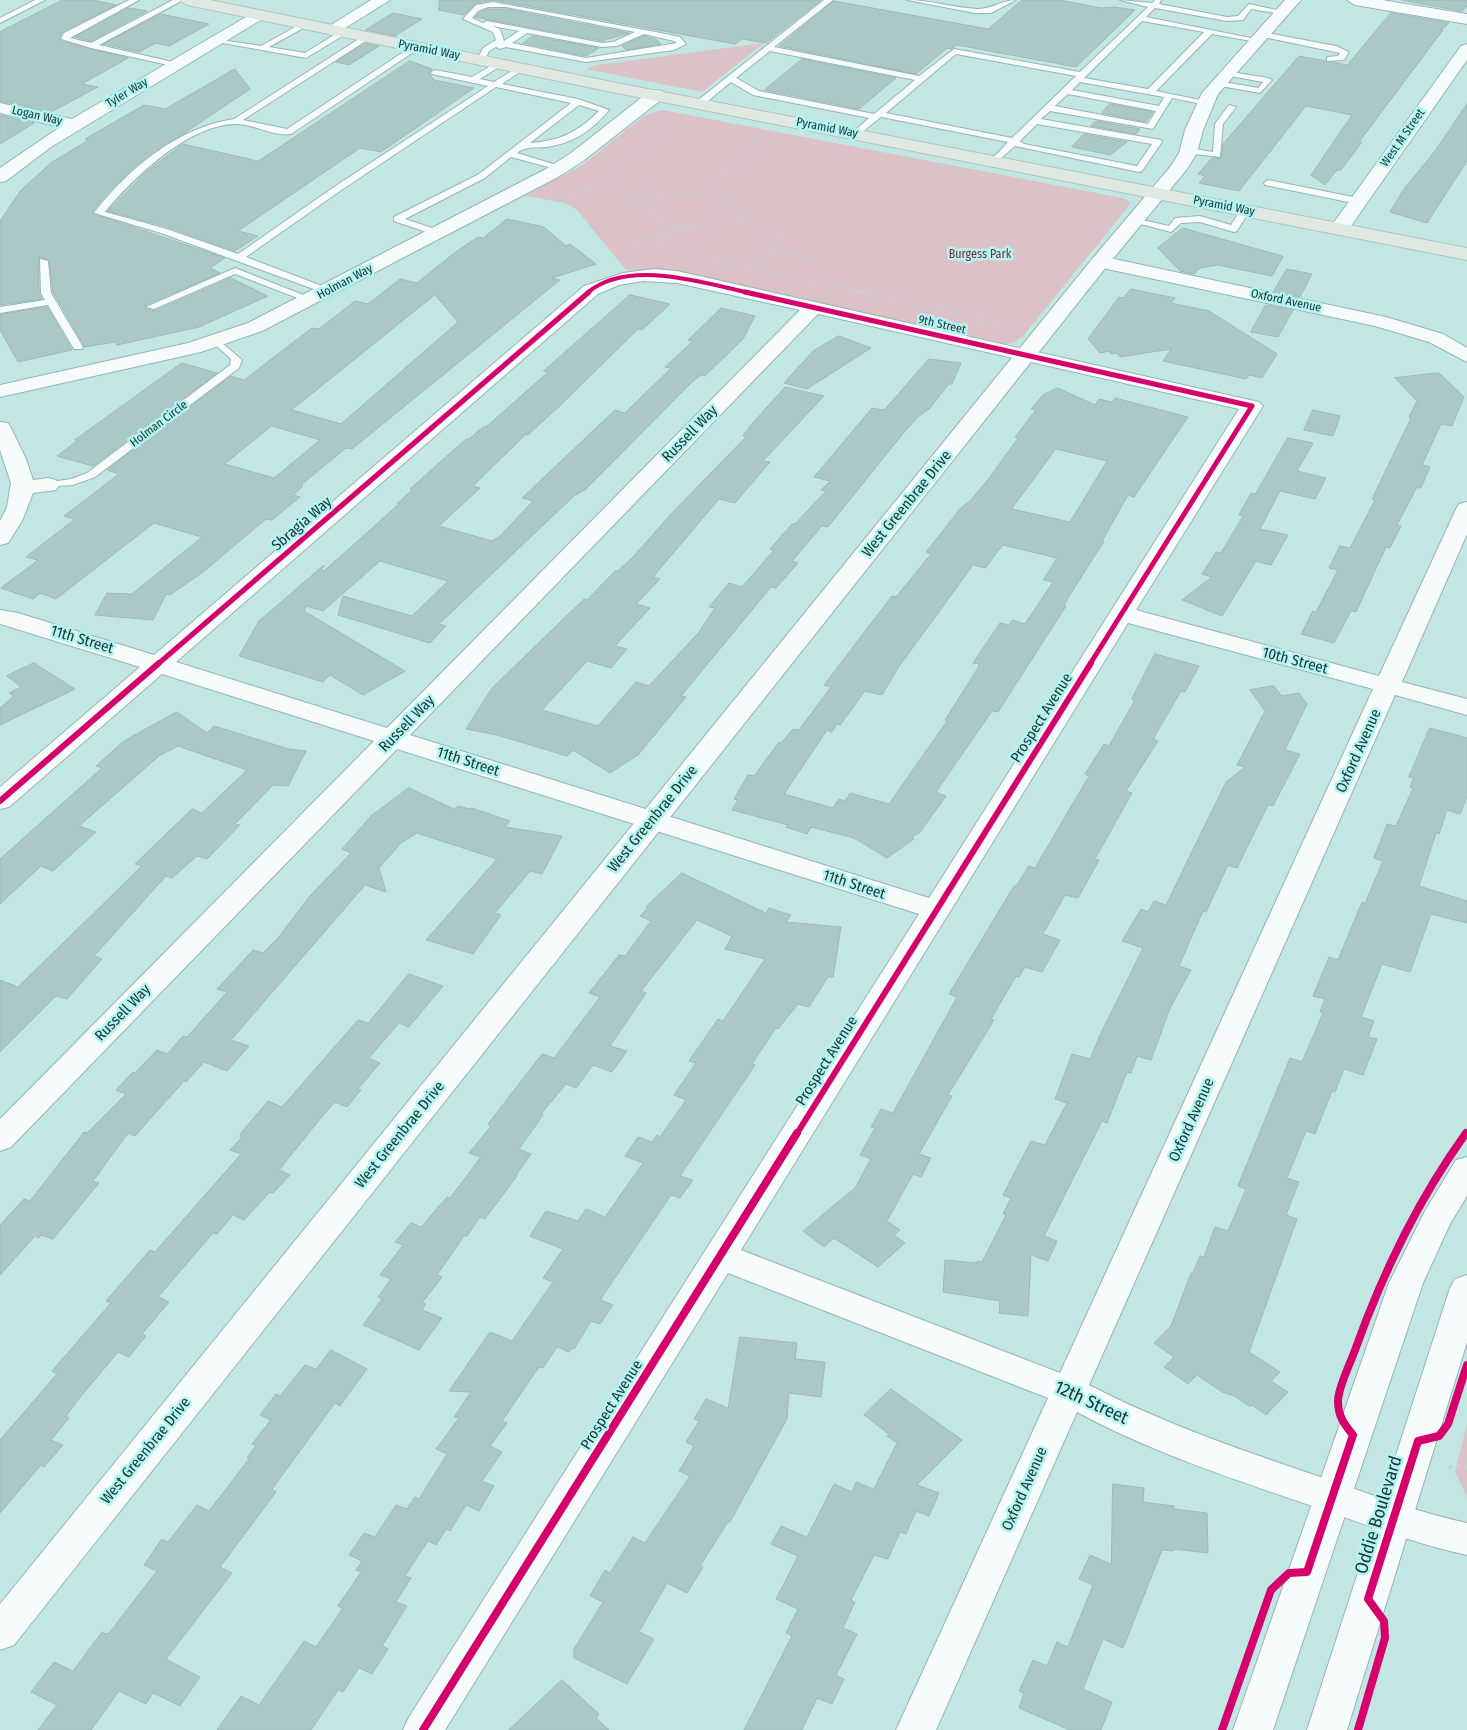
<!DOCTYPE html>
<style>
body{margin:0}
canvas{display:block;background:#c2e6e4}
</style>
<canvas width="1467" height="1730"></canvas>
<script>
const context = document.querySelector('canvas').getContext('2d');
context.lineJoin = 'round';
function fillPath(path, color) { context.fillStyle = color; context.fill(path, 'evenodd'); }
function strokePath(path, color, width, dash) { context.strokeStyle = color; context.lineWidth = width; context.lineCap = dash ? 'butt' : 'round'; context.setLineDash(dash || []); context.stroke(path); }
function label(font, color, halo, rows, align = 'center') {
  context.font = font + ' "Fira Sans Condensed",sans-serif'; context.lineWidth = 5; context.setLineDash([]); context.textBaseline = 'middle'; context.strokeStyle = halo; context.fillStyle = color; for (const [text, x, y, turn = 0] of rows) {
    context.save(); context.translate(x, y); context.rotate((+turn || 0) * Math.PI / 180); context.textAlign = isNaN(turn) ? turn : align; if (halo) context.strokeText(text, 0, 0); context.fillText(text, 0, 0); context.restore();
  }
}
const green = new Path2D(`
 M764 43 702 92 586 69 597 65Z
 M663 110 1123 198 1130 202 1129 206 1023 336 1013 343 1006 344 667 270H626L576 209 565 203 525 196 581 166 645 115Z
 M1467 1424V1497L1455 1472Z`);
const building = new Path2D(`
 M63 0H93L116 5 63 31 59 38 60 41 128 58 82 84 98 87 51 112 0 101V32Z
 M440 0H821L766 43 742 39 735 44 493 0 476 3 464 15 439 10Z
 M1022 0H1060L1101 8 1113 7 1135 10 1076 67 957 45 951 49 947 48 916 74 779 46 834 1 988 29Z
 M1402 0H1467V6L1462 11Z
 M129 8 147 11 91 41 75 37Z
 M488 9H506L629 33 602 41 475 17 479 13Z
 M393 13 422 19 395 36 366 30Z
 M1391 13 1449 23 1441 30H1443L1359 142H1362L1341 170H1337L1325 185 1311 175 1352 115 1306 106 1239 191 1199 183 1205 176 1198 174 1212 158H1221L1223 144 1299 56 1347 65Z
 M161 14 209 24 169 46 156 43 139 52 104 44Z
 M533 36 599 48 586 56 523 43Z
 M644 36 656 39 661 44 626 50 622 46Z
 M365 43 379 46 349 65 336 62Z
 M802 59 896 78 859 109 765 90Z
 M410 61 432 69 429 73 434 80 474 88 381 152 360 148 238 231 258 236 235 251 168 227 108 211 147 171 183 144 258 161Z
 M235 69 250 89 137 165 106 195 92 213 225 258 210 268 220 273 145 305 146 309 155 311 231 278 268 296 199 327 117 345 115 342 85 347 53 292 49 260 40 257 38 259 39 293 42 299 0 305V221L21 190 52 162 89 140 85 139 144 105 165 109Z
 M1110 104 1153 112 1146 122 1102 113Z
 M1467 104V161L1427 223 1390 212 1404 189 1435 151Z
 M0 115 34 123 0 144Z
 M1096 121 1140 129 1136 134 1091 126Z
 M1084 134 1127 142 1110 155 1072 147Z
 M507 219 544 227 566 246 570 244 596 264 552 278 560 280 352 449 346 448 301 485 303 486 293 495 300 497 272 520 266 519 203 572 170 595 166 594 153 620 95 615 107 593 132 594 202 537 154 523 56 599 40 593 33 599 1 588 38 560 26 557 75 519 64 516 119 474 107 470 231 376 244 380 312 328 319 329 355 301 368 304 400 279 417 283 457 251 478 237 483 238ZM435 295 458 322 341 424 292 410ZM272 426 320 440 274 478 225 464Z
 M1183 228 1282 256 1283 257 1272 276 1218 265 1200 268 1194 274 1180 271 1158 248Z
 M1287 269 1312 274 1300 297 1274 291Z
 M1131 289 1175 298 1171 303 1209 311 1277 354 1262 378 1249 375 1246 379 1163 361 1171 349 1120 357 1117 353 1111 354 1110 351 1100 353 1088 339 1119 297 1123 298Z
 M630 295 670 304 642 330 638 329 565 401 528 435 526 434 473 486 480 488 439 526 492 541 500 536 533 501 522 498 615 410 625 413 671 368 665 367 693 341 688 340 721 308 755 316 743 339 705 376 701 375 691 383 586 489 574 496 439 624 446 626 430 643 338 615 343 596 412 616 448 581 380 561 323 611 306 606 304 611 405 671 363 695 330 675 323 682 239 656 259 621 324 565 322 570 324 571 399 504H397L412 490 410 489 466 439H469L483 427H486L548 372 544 371Z
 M1266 305 1293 310 1278 337 1251 332Z
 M47 307 72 350 18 362 0 330V315Z
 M839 336 871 348 807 389 784 383 813 351Z
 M929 359 961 363 952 384H949L929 409 919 416 905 431 828 527 822 526 792 561 798 563 776 588 771 587 681 696 686 697 638 755 610 773 573 750 567 756 497 735 466 729 492 688 584 599 587 600 616 570 618 571 633 557 671 514 746 437 743 436 751 425 785 387 824 396 763 461 770 462 735 503 719 499 653 577 660 579 636 604 650 608 615 646 627 649 611 668 587 661 542 710 598 726 636 682 649 686 699 632 715 608 709 607 729 583 742 587 774 550 770 549 792 524H795L826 491 821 490 830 481 814 477 872 408 884 410Z
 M182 363 217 373 93 466 57 456 78 440H75Z
 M1439 373 1464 397 1452 426 1441 424 1422 465 1430 467 1421 488 1417 487 1397 525 1401 526 1390 548 1386 547 1356 612 1351 611 1334 643 1301 634 1313 611 1316 612 1338 570 1329 568 1340 546 1350 548 1375 500 1372 499 1411 418 1409 417 1417 401 1395 378Z
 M1058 388 1095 405 1099 399 1112 402 1115 398 1188 417 1134 497 1128 495 1102 541H1104L1068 598 1064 605 1066 606 998 712 992 711 936 792 946 796 920 832 911 838 914 839 887 858 854 838 811 827 807 834 786 827 788 825 732 810 738 800 734 799 748 775 754 776 779 742 781 743 793 729 799 730 831 687 824 685 892 596 896 597 931 554 926 552 960 509 971 500 990 477 1018 438 1015 437 1036 410 1031 409 1043 395ZM1056 449 1107 461 1070 522 1012 509ZM1003 545 1057 558 1043 580 1053 582 1025 624 1012 620 1009 625 1000 623 973 663 979 664 978 668 945 720 947 721 889 804 850 793 845 801 839 799 833 808 784 794 827 730 832 732 837 724 840 725 865 691 882 695 898 668 973 565 985 568Z
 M1313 410 1340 416 1333 436 1304 430Z
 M1288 438 1313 443 1297 471 1326 478 1315 499 1280 491 1260 529 1288 535 1271 565 1256 561 1222 616 1182 600 1212 577 1202 574 1216 552 1221 553 1243 516 1239 515 1251 493 1255 494Z
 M1155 654 1199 666 1185 692 1181 691 1153 739 1158 741 1126 791 1132 793 1095 859 1099 860 1078 898 1065 895 1043 934 1060 940 1042 972 1025 967 1019 977 1016 976 991 1019 994 1020 948 1095 952 1096 919 1154 931 1158 921 1177 913 1174 887 1221 900 1230 894 1235 905 1243 878 1267 834 1238 824 1247 803 1231 855 1188 871 1159 860 1155 875 1128 871 1127 881 1109 893 1113 957 997 949 994 1014 886H1016L1029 866 1035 868 1089 776 1085 774 1104 744 1109 746 1135 700 1132 699Z
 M34 663 75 689 0 725V708L14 696 9 693 21 687 7 676Z
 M1274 686 1282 696 1299 693 1307 704 1285 750 1300 754 1273 806 1268 805 1237 868 1228 865 1206 912 1203 911 1179 966 1191 970 1170 1008 1151 1060 1137 1056 1131 1073 1127 1072 1107 1123 1102 1121 1044 1236 1057 1241 1048 1261 1031 1255 1028 1316 999 1313 1000 1301 943 1292 945 1260 977 1263V1261L982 1262 1006 1215 1003 1214 1011 1198 1003 1195 1031 1141 1045 1145 1067 1103 1055 1099 1072 1054 1090 1059 1102 1031 1143 948 1122 941 1141 909 1148 912 1154 901 1166 905 1226 782 1245 767 1237 765 1265 711 1250 690Z
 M177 712 207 733 214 726 289 749 306 751 288 786 273 785 235 824 240 825 207 859 197 856 172 878 166 876 94 956 102 959 67 999 56 996 0 1052V980L18 987 142 866 135 864 192 809 202 813 247 770 178 746 159 756 79 826 96 832 53 871 41 866 0 904V859L102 768 96 766 124 741Z
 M1430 728 1467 738V797L1460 814 1447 810 1439 834 1436 833 1419 886 1467 901V923L1431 914 1410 972 1382 964 1361 1017 1374 1021 1368 1037 1377 1039 1363 1075 1344 1069 1335 1092 1332 1091 1315 1134 1306 1131 1287 1178 1299 1182 1286 1215 1297 1219 1249 1352 1280 1372 1271 1381 1288 1392 1266 1415 1252 1405 1250 1407 1235 1396 1222 1392 1197 1375 1188 1384 1164 1367 1174 1357 1154 1343 1171 1326 1191 1273H1193L1200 1256 1204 1257 1215 1227 1228 1231 1246 1189 1238 1186 1290 1058 1302 1062 1323 1013 1320 1012 1325 999 1313 996 1329 957 1338 960 1362 902 1365 903 1383 861 1374 858 1387 824 1396 826 1413 788 1410 787 1414 778 1409 777Z
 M409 788 454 809 458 806 470 809 472 808 510 821 505 827 562 836 542 874 530 871 495 913 501 915 473 954 426 940 497 859 417 833 401 843 379 868 386 892 365 885 231 1040 249 1046 227 1071 204 1062 186 1082 184 1081 135 1136 128 1133 93 1181 99 1183 53 1239 41 1235 39 1238 35 1236 0 1275V1225L24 1199 30 1201 84 1132 87 1133 126 1094 116 1090 133 1072 135 1073 157 1050 167 1054 183 1036 187 1037 227 992 217 989 253 950 263 953 278 938 309 897 351 853 342 849 371 816Z
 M682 873 766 913 769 908 791 915 786 922 841 927 833 977H828L809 1007 798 1004 778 1029 776 1028 752 1064 755 1065 680 1176 693 1180 680 1198 671 1195 600 1300 613 1305 600 1324 591 1321 574 1349 572 1348 569 1352 557 1347 543 1368 539 1367 502 1421 507 1423 490 1446 502 1452 482 1481 494 1486 479 1511 466 1505 450 1531 446 1529 436 1545 428 1541 418 1556 405 1576 411 1578 396 1602 407 1606 382 1646 388 1649 372 1674 359 1668 343 1692 338 1690 311 1730H217L241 1696 259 1705 304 1641 316 1647 343 1608 338 1606 361 1572 356 1570 362 1561 349 1555 364 1533 375 1537 396 1505 407 1509 415 1497 419 1499 447 1454 436 1449 459 1418 454 1417 471 1392 449 1391 490 1332 512 1341 553 1282 543 1278 563 1249 530 1236 546 1211 578 1221 586 1209 605 1217 643 1163 625 1156 638 1137 652 1142 657 1135 660 1137 686 1100 674 1095 696 1063 689 1061 718 1019 723 1021 765 959 725 949 732 936 697 920 641 991 646 993 610 1046 627 1051 612 1072 593 1065 576 1088 566 1084 541 1114 543 1115 519 1149 531 1154 516 1175 517 1176 485 1219 480 1217 467 1236H464L437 1275 442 1277 422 1303 426 1304 422 1310 442 1318 419 1350 363 1325 382 1299 378 1297 391 1279 380 1275 403 1245 395 1242 411 1223 421 1227 447 1197 450 1198 481 1157 469 1153 491 1126 488 1124 542 1054 554 1058 600 997 589 993 619 955 625 956 651 921 640 916 648 908 646 907Z
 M409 974 443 986 409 1027 399 1023 369 1058 380 1063 358 1089 361 1090 347 1107 335 1102 320 1119 279 1170 290 1175 273 1193 270 1192 244 1220 233 1215 217 1234 213 1233 158 1297 169 1302 142 1334 146 1336 129 1357 118 1352 77 1401 66 1416 69 1418 51 1440 63 1445 44 1467 41 1465 0 1513V1440L57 1374 52 1371 111 1303 106 1301 150 1250 155 1252 241 1154 230 1150 241 1138 240 1134 268 1101 282 1107 358 1020 368 1023Z
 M740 1337 797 1343 795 1359 825 1362 821 1397 789 1393 787 1419 730 1522H728L700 1566 703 1567 687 1593 667 1583 639 1632 654 1639 627 1684 574 1658V1649L603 1602 590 1596 605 1570 610 1573 633 1537 645 1543 690 1476 679 1471 694 1446 686 1442 699 1421 694 1419 706 1399 728 1408Z
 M331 1350 367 1369 340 1406 335 1403 272 1489 276 1492 220 1567 232 1573 166 1659 200 1677 180 1706 153 1693 146 1704 119 1691 91 1730H38L57 1705 31 1692 54 1662 73 1671 102 1632 107 1634 110 1632 157 1571 144 1565 162 1539 168 1542 197 1505 209 1511 249 1459 247 1458 256 1445 252 1444 271 1420 260 1415 276 1394 280 1396 305 1365 316 1369Z
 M891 1389 962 1440 917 1485 939 1493 929 1516 916 1511 906 1534 900 1532 888 1559 874 1555 851 1600 855 1602 843 1628 857 1634 836 1675 844 1679 832 1704 817 1698 802 1730H744L792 1636 786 1633 798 1609 776 1599 798 1556 771 1544 781 1526 807 1537 834 1484 852 1492 856 1482 874 1489 897 1443 887 1436 889 1434 864 1415Z
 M1113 1484 1144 1488 1143 1502 1174 1506V1509L1207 1513 1208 1553 1174 1549 1173 1551 1162 1550 1123 1648 1103 1639 1083 1689 1112 1702 1101 1730H1070L1019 1708 1024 1693 1019 1691 1033 1660 1047 1666 1057 1642 1068 1647 1093 1585 1079 1579 1090 1555 1111 1564Z
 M562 1680 599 1714 596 1718 609 1730H509Z`);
const pathFar2 = new Path2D(`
 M610 175 637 206 650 209C669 246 719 215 750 222 762 224 772 232 782 237L750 268
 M702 193 768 136
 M550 197 568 198 608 176 678 119
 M724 200 735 191
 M632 201 657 183
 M636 204C665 197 697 184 724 201 733 206 741 214 749 221
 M657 235 660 222
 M650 237 665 249 717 261
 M770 249 813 258
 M633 259 631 247 637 241 689 229
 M713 265 717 261 865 293`);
const pathFar1 = new Path2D(`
 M859 292 977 318 980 324
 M977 319 1017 330`);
const path = new Path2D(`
 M1449 1467H1467`);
const lane = new Path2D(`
 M35 0H45L0 23V18Z
 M129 0H139L70 38 91 43 173 0H183L99 45 177 63V67L91 48 61 39 64 33Z
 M824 0H833L774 47 919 76 954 49 1080 72 1148 7 1120 0 1152 3 1155 0H1161L1159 4 1227 17 1238 16 1249 4 1286 12 1282 14 1251 9 1243 20 1227 21 1155 8 1146 17 1261 40 1257 42 1212 34 1156 91 1210 102 1206 105 1172 98 1153 129 1050 111 1041 119 1161 140 1162 142 1142 171 1139 172 1015 146 994 164 990 161 1008 142 881 117 856 137 853 136V132L869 118 753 95 731 82 703 105H697V101ZM1142 21 1204 32 1148 89 1084 78ZM770 51 915 80 874 114 759 91 736 78ZM956 54 1076 76 1012 138 886 113ZM1080 82 1164 97 1159 106 1072 90ZM1068 94 1156 111 1148 124 1055 106ZM1037 124 1152 144 1137 166 1024 144 1020 141Z
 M907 0C931 0 954 8 978 9 992 9 1002 0 1016 0L991 13H975Z
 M493 2 656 32 680 37 686 44 674 50 586 62 506 47 500 49 496 47 489 51 484 62H481L477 60 483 48 496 40 493 32 463 19 476 5ZM488 7H506L635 32 613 42 602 43 487 21 483 23 472 18 478 11ZM492 26 519 31 504 41 500 29ZM527 33 602 47 617 46 644 34 674 41 677 43 586 58 512 43Z
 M304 22H307V26L269 47 305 53 342 30 349 32 306 58 212 41 216 39 261 46Z
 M1262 32 1336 46 1349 52 1344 60 1327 61V57L1338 56 1340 53 1259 36 1258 34Z
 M365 35 372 37 243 120 287 129 414 45 421 47 291 134C273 137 253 123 235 124 188 125 133 178 105 212L167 229 238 254 334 187 488 86 432 74 431 72 435 70 472 77 499 61 503 63 502 65 480 79 494 82 520 66H523V70L502 84 578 99 609 110C593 130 572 144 546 147 536 148 525 146 517 153L563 167V171L511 157 485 178 405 219 441 231V235H435L394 221V217L479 174 571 103 496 87 340 191 246 257 330 289V293L327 294 161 233 94 213C128 169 178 127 234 119ZM579 105 599 111C578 132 560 141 530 143Z
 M1225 71 1268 78 1272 80 1260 93 1215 85V81H1218L1258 88 1263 82 1225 75Z
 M1229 105 1236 107 1223 124 1220 157 1186 153 1185 151 1189 148 1213 152 1215 124Z
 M1268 180 1358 198 1363 201 1358 204 1265 185 1264 183Z
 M1245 207 1250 210 1237 231 1234 232 1200 222 1181 223 1171 232 1129 221 1134 218 1169 226 1175 218 1200 216 1231 225 1242 208Z
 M40 259 48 261 51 293 83 347 82 349H74L48 305 0 313V307L45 300 41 293Z
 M235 268 316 300 308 302 235 274 154 309 146 307Z
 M216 338 242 360 239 368 95 477 73 485 44 487V483L71 479 87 473 230 365 231 359 211 341Z`);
const street = new Path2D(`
 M371 0H390L337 33 331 35 323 30Z
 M1347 0H1382L1467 14V24L1355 5Z
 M258 10 266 15 264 18 51 147 6 181 0 182V168L60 127 0 113V103L72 119Z
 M1467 44V60L1346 233H1332L1330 229 1332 225 1461 46Z
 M656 90 662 91 664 95 662 99 583 161 558 177 262 331 201 352 0 397V385L188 343 248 323 546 169 571 153 650 91Z
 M1100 256 1386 317 1443 334 1467 348V362L1429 342 1375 326 1093 266 1090 262 1093 258Z
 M654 269 677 271 1259 402 1263 406 1136 610 1379 676 1456 509 1459 504 1467 502V534L1402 682 1467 699V715L1395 695 1089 1385C1166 1425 1247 1452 1329 1480 1375 1496 1420 1513 1467 1523V1555C1416 1544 1367 1525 1318 1508 1236 1480 1153 1453 1077 1412L936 1730H896L1048 1398 728 1273 445 1730H403L409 1717 919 914 397 749 11 1147 0 1151V1119L374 741 162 674 9 807 0 809V787L140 667 0 624V610L18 613 154 655 584 286 623 273ZM643 281 677 283 800 310 387 728 176 662 598 294 619 285ZM818 314 1239 409 929 898 410 735ZM1128 623 1373 689 1060 1373 741 1250Z
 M0 422 8 423 11 428 26 459 33 480 48 478 56 480 59 485 56 490 33 493 22 521 8 543 0 545V521L7 507 11 483 0 450Z`);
const secondary = new Path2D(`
 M1285 0H1301L1218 94 1203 130 1197 153 1187 169 1107 266 14 1645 0 1650V1604L1093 258 1171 166 1179 153 1185 130 1202 93Z
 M1467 1157V1196L1450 1224 1423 1283 1273 1730H1233L1389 1283 1425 1211 1456 1160Z
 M1467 1275V1342L1347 1730H1307L1450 1288 1455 1279Z`);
const primary = new Path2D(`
 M179 0H210L617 83 1467 248V260L617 93 187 5Z`);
const cyclewayFar3 = new Path2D(`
 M587 293C628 258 704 283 750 293`);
const cyclewayFar2 = new Path2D(`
 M745 292 1252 406 1090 664
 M158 664 589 292`);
const cyclewayFar1 = new Path2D(`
 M0 801 159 663
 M796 1135 1091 663
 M1465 1135 1467 1132`);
const cycleway = new Path2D(`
 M423 1730 797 1133
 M1222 1730 1271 1590 1289 1573 1307 1572 1353 1435C1344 1424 1338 1416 1338 1401 1338 1388 1350 1364 1355 1350 1383 1272 1417 1201 1466 1133
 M1358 1730 1385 1638 1384 1621 1368 1599 1418 1441 1439 1436 1448 1424 1467 1365`);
const farStreetnames = [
 ["Pyramid Way",429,50,11],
 ["Tyler Way",127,93,-31],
 ["Logan Way",37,116,13],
 ["Pyramid Way",827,128,11],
 ["West M Street",1403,138,-55],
 ["Pyramid Way",1224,206,11],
 ["Holman Way",345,282,-28],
 ["Oxford Avenue",1286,301,12],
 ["9th Street",942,325,13],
 ["Holman Circle",159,424,-37]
];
const farParknames = [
 ["Burgess Park",980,255]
];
const streetNames = [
 ["Russell Way",690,434,-46],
 ["West Greenbrae Drive",907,504,-51],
 ["Sbragia Way",302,524,-41],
 ["11th Street",82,640,17],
 ["10th Street",1295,661,15],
 ["Prospect Avenue",1042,718,-58],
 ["Russell Way",407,724,-46],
 ["Oxford Avenue",1359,751,-66],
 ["11th Street",468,762,18],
 ["West Greenbrae Drive",653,819,-51],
 ["11th Street",854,885,18],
 ["Russell Way",123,1013,-46],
 ["Prospect Avenue",827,1061,-58],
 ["Oxford Avenue",1192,1120,-66],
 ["West Greenbrae Drive",400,1135,-51],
 ["Prospect Avenue",612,1405,-58],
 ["West Greenbrae Drive",146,1451,-51],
 ["Oxford Avenue",1025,1489,-66]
];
const nearStreetnames = [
 ["12th Street",1091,1403,25],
 ["Oddie Boulevard",1379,1515,-73]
];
fillPath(green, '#dbc2c6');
fillPath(building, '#abc8c6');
strokePath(building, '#9db9b8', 1);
strokePath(lane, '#98b4b3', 2);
strokePath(street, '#98b4b3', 2);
strokePath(secondary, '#98b4b3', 2);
strokePath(primary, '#afc2c1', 2);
strokePath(pathFar2, '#c8d2d2', 2, [2, 2.5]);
strokePath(pathFar1, '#c8d2d2', 2.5, [2, 3]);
strokePath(path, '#c8d2d2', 4, [3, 5]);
fillPath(lane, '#f6fbfb');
fillPath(street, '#f6fbfb');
fillPath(secondary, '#f6fbfb');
fillPath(primary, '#e0e9e1');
strokePath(cyclewayFar3, '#d6006c', 4);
strokePath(cyclewayFar2, '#d6006c', 5);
strokePath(cyclewayFar1, '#d6006c', 6);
strokePath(cycleway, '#d6006c', 8);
label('12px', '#193433', '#b3f5f1', farStreetnames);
label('12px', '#81243a', '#b3f5f1', farParknames);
label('15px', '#193433', '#b3f5f1', streetNames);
label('18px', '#193433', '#b3f5f1', nearStreetnames);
</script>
